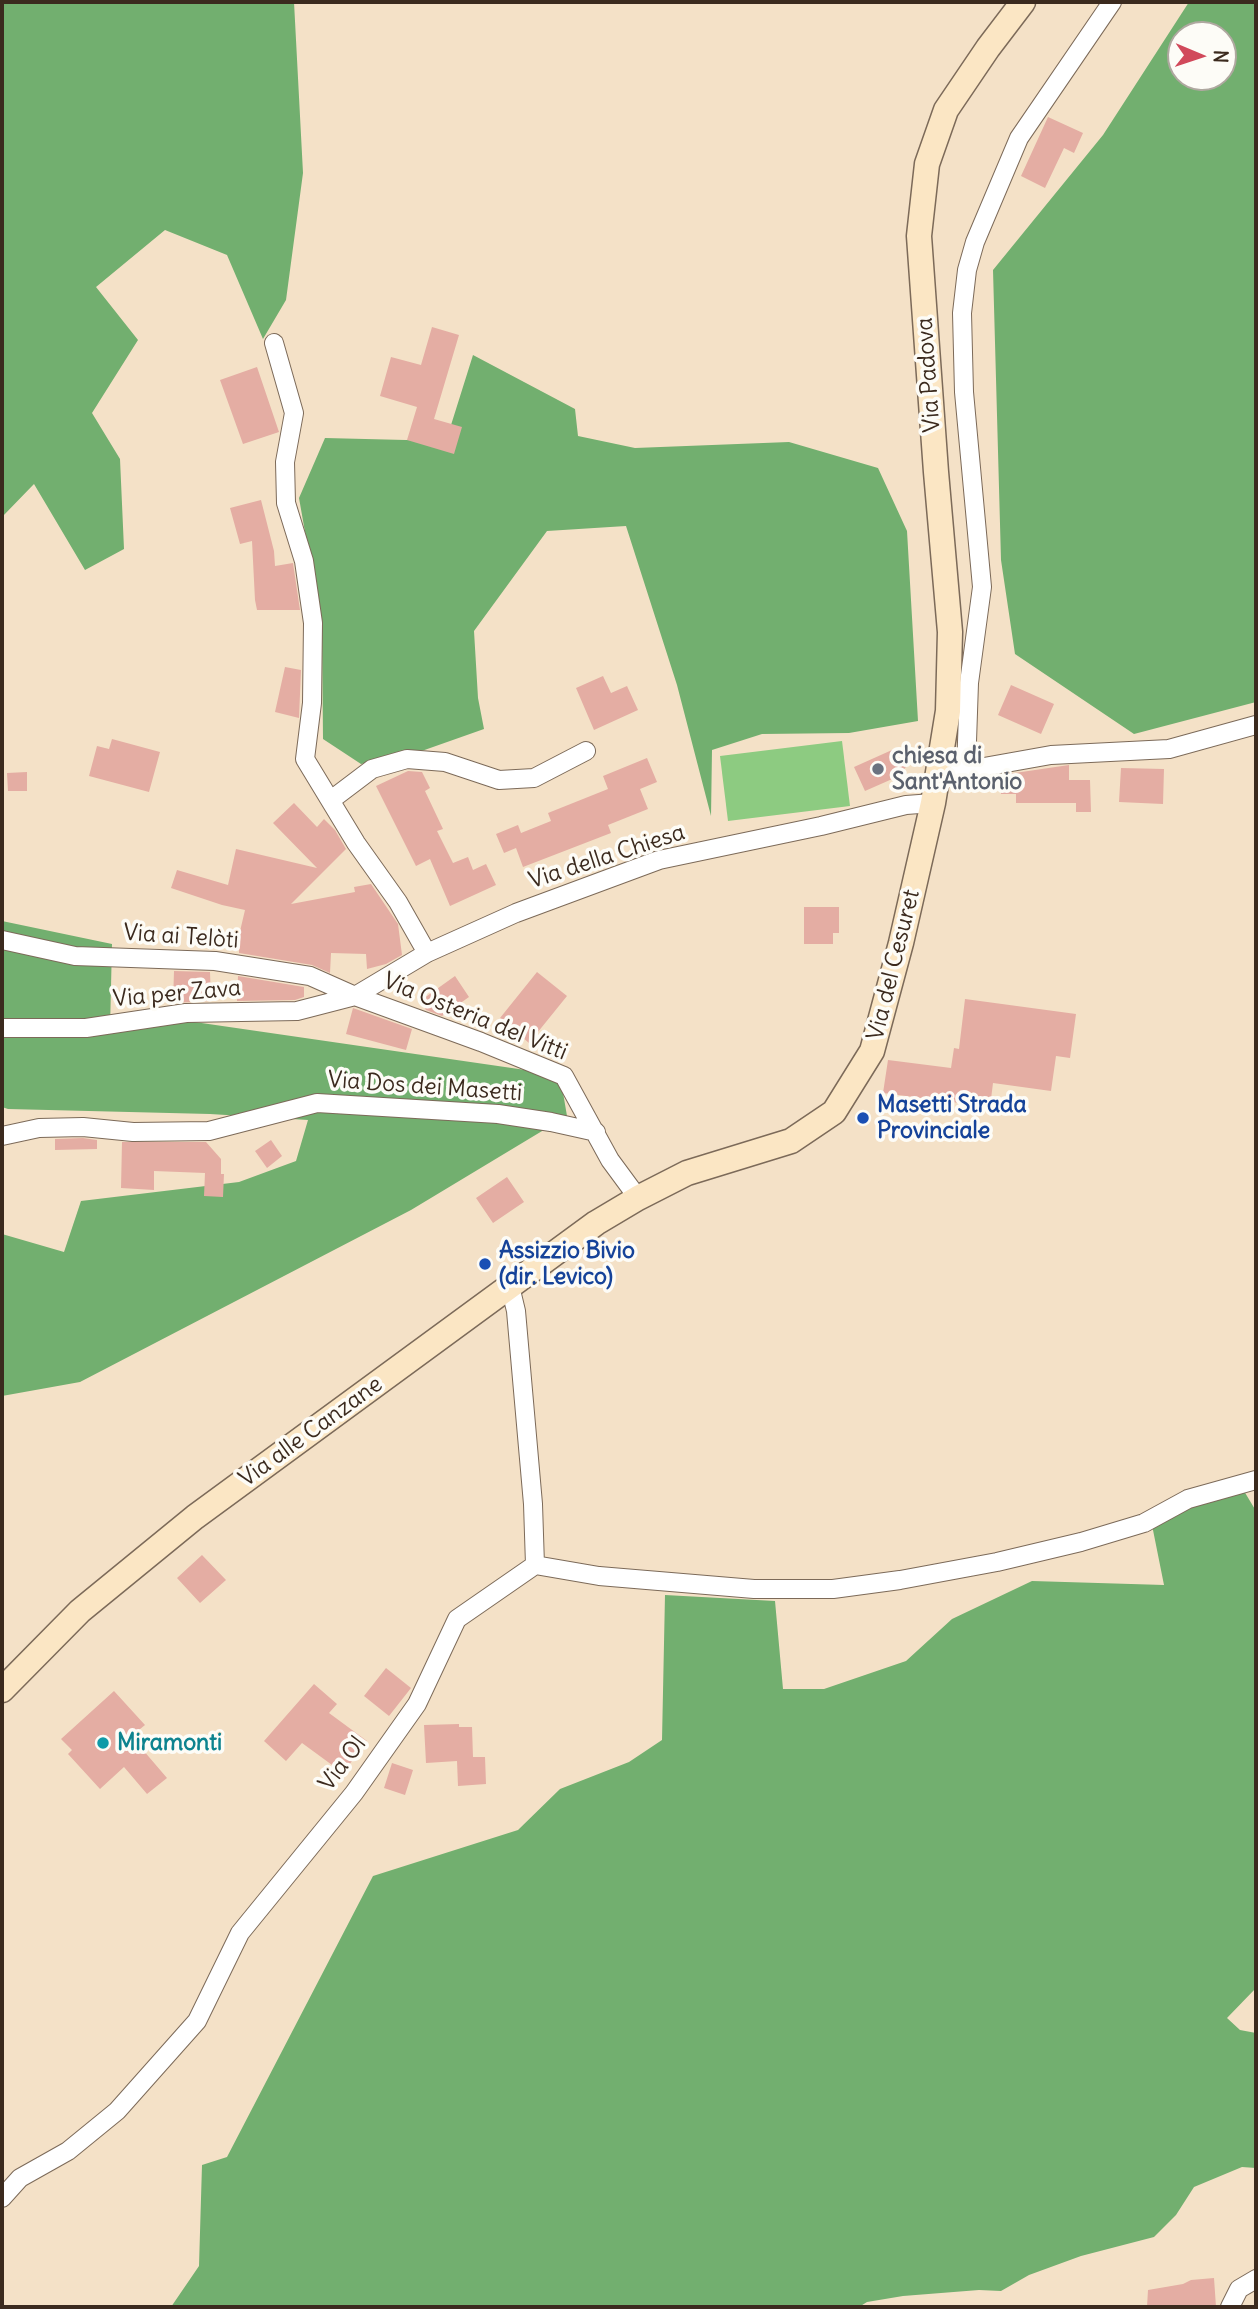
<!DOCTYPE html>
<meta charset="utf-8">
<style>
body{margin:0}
#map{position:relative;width:1258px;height:2309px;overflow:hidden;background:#f4e1c7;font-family:Delius,sans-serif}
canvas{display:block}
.frame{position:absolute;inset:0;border:4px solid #3b2a1e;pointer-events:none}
.north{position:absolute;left:1167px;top:21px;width:70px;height:70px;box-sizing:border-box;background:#fdfcf7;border:2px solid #afa8a0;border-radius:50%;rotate:92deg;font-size:19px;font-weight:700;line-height:28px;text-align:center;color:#3b2a1e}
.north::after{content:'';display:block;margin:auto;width:24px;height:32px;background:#d1495b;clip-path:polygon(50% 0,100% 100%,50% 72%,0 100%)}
</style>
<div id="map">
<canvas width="1258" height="2309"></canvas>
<div class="frame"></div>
<div class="north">N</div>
</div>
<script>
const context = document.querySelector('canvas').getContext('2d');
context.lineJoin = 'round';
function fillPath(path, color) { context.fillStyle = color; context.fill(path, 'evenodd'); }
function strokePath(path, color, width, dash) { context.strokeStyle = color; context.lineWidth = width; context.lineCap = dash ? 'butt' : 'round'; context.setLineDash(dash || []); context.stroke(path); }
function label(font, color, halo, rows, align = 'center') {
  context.font = font + ' Delius,sans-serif'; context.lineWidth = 7; context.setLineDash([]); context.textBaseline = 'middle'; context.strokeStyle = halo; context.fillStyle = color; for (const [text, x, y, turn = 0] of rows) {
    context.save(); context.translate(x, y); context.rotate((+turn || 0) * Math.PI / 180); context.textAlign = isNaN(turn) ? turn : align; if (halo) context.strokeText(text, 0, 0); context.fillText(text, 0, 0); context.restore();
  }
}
const green = new Path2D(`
 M842 741 850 806 728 821 720 756Z`);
const forest = new Path2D(`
 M2 2H294L303 173 286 300 263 339 227 255 165 230 96 287 138 340 92 413 120 459 124 549 85 570 34 484 2 517Z
 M1189 2H1256V702L1134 734 1015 654 1001 560 993 270 1103 135ZM1181 35H1223V77H1181Z
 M473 355 575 409 578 436 635 448 789 442 878 468 907 531 918 721 849 733 762 734 712 750 711 816 677 685 626 526 547 531 474 631 478 698 484 729 416 753 361 764 323 739 322 628 299 498 325 438 446 441Z
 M2 921 112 944 110 1029 174 1019 560 1075 567 1116 411 1210 80 1382 2 1396V1234L64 1252 81 1201 239 1182 296 1161 308 1120 210 1114 8 1109 2 1107Z
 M1244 1491 1256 1511V1988L1227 2018 1240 2030 1256 2033V2168L1242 2167 1194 2187 1176 2215 1154 2237 1081 2256 1029 2275 1001 2291 979 2290 903 2296 867 2302 859 2307H171L199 2266 202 2165 227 2157 373 1876 518 1830 560 1789 629 1762 662 1740 665 1595 775 1601 783 1689H824L906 1661 952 1619 1032 1581 1164 1585 1151 1520Z`);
const building = new Path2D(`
 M1048 117 1083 133 1074 153 1064 148 1045 188 1021 176Z
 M432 327 459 335 434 419 462 427 454 454 407 440 417 407 380 396 391 357 421 365Z
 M257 367 279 432 243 444 220 380Z
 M261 500 274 551 275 566 293 563 300 610H257L255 600 252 541 240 544 230 508Z
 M285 667 301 670 299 718 275 712Z
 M603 676 611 693 627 686 638 710 594 730 576 688Z
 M1011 685 1054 704 1041 734 998 715Z
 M112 739 160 752 149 792 89 776 97 746 109 749Z
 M901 749 909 753 911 760 899 776 865 791 854 767 892 750Z
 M647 758 657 782 640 789 648 809 608 825 611 833 523 867 516 848 504 853 496 834 518 825 521 833 551 821 548 813 608 789 603 776Z
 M1069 765V780H1090L1091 812H1076V803H1016V794H1001V775Z
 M1121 768 1164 769 1163 804 1119 802Z
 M408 771 422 772 430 788 425 791 443 829 437 831 453 863 468 857 473 870 486 864 496 885 450 906 430 859 416 866 376 786Z
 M27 772V791H8L7 773Z
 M294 803 317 827 324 819 335 830 346 849 291 904 355 892 354 887 371 884 398 924 402 955 386 964 367 969 366 954 331 953 330 973 312 965 239 953V945L237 944 245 910 222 905 171 888 177 870 228 885 236 849 317 868 273 823Z
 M804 907H839V933H833V944H804Z
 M174 971 210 972 211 1001 173 1003Z
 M537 972 567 996 529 1043 500 1018Z
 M238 976 304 987V997L295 1000 237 1001Z
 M455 976 469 997 442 1016 426 1010 420 1001Z
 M965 999 1076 1014 1070 1058 1056 1056 1051 1091 993 1083 990 1107 883 1093 888 1060 951 1068 954 1048 959 1049Z
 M353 1008 412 1029 406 1050 346 1034Z
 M83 1138 97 1140V1149L55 1150V1139Z
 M271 1140 282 1156 267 1168 255 1151Z
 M122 1142H206L221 1159V1174H224L223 1197 204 1196 205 1173 154 1171V1190L121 1188Z
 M507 1177 524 1202 493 1223 476 1198Z
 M202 1555 226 1580 200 1603 177 1578Z
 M386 1668 411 1688 389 1716 364 1696Z
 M314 1684 337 1704 329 1713 367 1741 343 1773 302 1743 286 1761 264 1741Z
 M114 1691 145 1725 134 1734 146 1747 143 1750 167 1778 147 1794 124 1767 100 1789 68 1754 72 1750 61 1739Z
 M459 1724V1727H472L473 1757H485L486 1784 458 1786 457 1761 426 1763 424 1725Z
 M392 1763 413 1770 405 1795 384 1788Z
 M1214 2278 1216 2307H1147L1148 2290 1183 2284 1191 2280Z`);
const minor = new Path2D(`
 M274 343 294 413 285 462 286 503 304 561 313 623 312 703 305 759 356 843 398 902 427 953
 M966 771 969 683 982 587 964 392 962 313 967 270 975 242 1019 138 1112 2
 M939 775 1051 755 1169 749 1256 725
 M331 800 372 769 407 759 445 762 499 780 534 778 586 751
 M2 940 75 956 215 961 310 976 355 996 481 1042 564 1076 610 1160 638 1198
 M2 1028H86L186 1013 297 1011 355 996 427 953 516 913 659 860 821 826 906 805 933 803
 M2 1136 39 1128 83 1127 133 1132 209 1131 317 1103 498 1114 551 1122 596 1132
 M535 1565 599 1576 754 1589H833L900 1580 997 1562 1081 1542 1144 1523 1188 1499 1256 1480
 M2 2198 20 2178 68 2151 117 2111 197 2021 240 1933 354 1793 417 1704 457 1619 535 1565 533 1504 516 1311 510 1286
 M1230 2307 1239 2289 1256 2279`);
const secondary = new Path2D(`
 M2 1690 80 1611 195 1517 596 1223 638 1198 687 1173 791 1141 834 1112 872 1051 901 943 933 803 948 711 950 632 936 472 919 236 927 164 946 110 988 48 1023 2`);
const markers = [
 [878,769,7,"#6b7280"],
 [863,1118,7,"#1a4fb4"],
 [485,1264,7,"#1a4fb4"],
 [103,1743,7,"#0f9aa8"]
];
const streetNames = [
 ["Via Padova",929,375,-94],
 ["Via della Chiesa",607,857,-18],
 ["Via ai Telòti",181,937,4],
 ["Via del Cesuret",894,965,-76],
 ["Via per Zava",177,994,-5],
 ["Via Osteria del Vitti",475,1017,22],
 ["Via Dos dei Masetti",425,1087,4],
 ["Via alle Canzane",311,1432,-36],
 ["Via Ol",343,1764,-53]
];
const worshipNames = [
 ["chiesa di",892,756],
 ["Sant'Antonio",892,782]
];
const transitNames = [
 ["Masetti Strada",877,1105],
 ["Provinciale",877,1131],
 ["Assizzio Bivio",499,1251],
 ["(dir. Levico)",499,1277]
];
const cultureNames = [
 ["Miramonti",117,1743]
];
fillPath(green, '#8dcb81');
fillPath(forest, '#72af6f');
fillPath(building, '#e4ada3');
strokePath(minor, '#7c6a59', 20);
strokePath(secondary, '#7c6a59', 27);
strokePath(minor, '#fff', 18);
strokePath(secondary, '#fbe6c4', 24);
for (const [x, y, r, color] of markers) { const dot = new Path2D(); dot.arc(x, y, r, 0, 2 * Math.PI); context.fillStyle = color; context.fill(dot); strokePath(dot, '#fdfcf7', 2.5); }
label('23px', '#3b2a1e', '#fdfcf7', streetNames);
label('bold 23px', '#5b616d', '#fdfcf7', worshipNames, 'left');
label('bold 23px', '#164399', '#fdfcf7', transitNames, 'left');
label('bold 23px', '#0d838f', '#fdfcf7', cultureNames, 'left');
</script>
